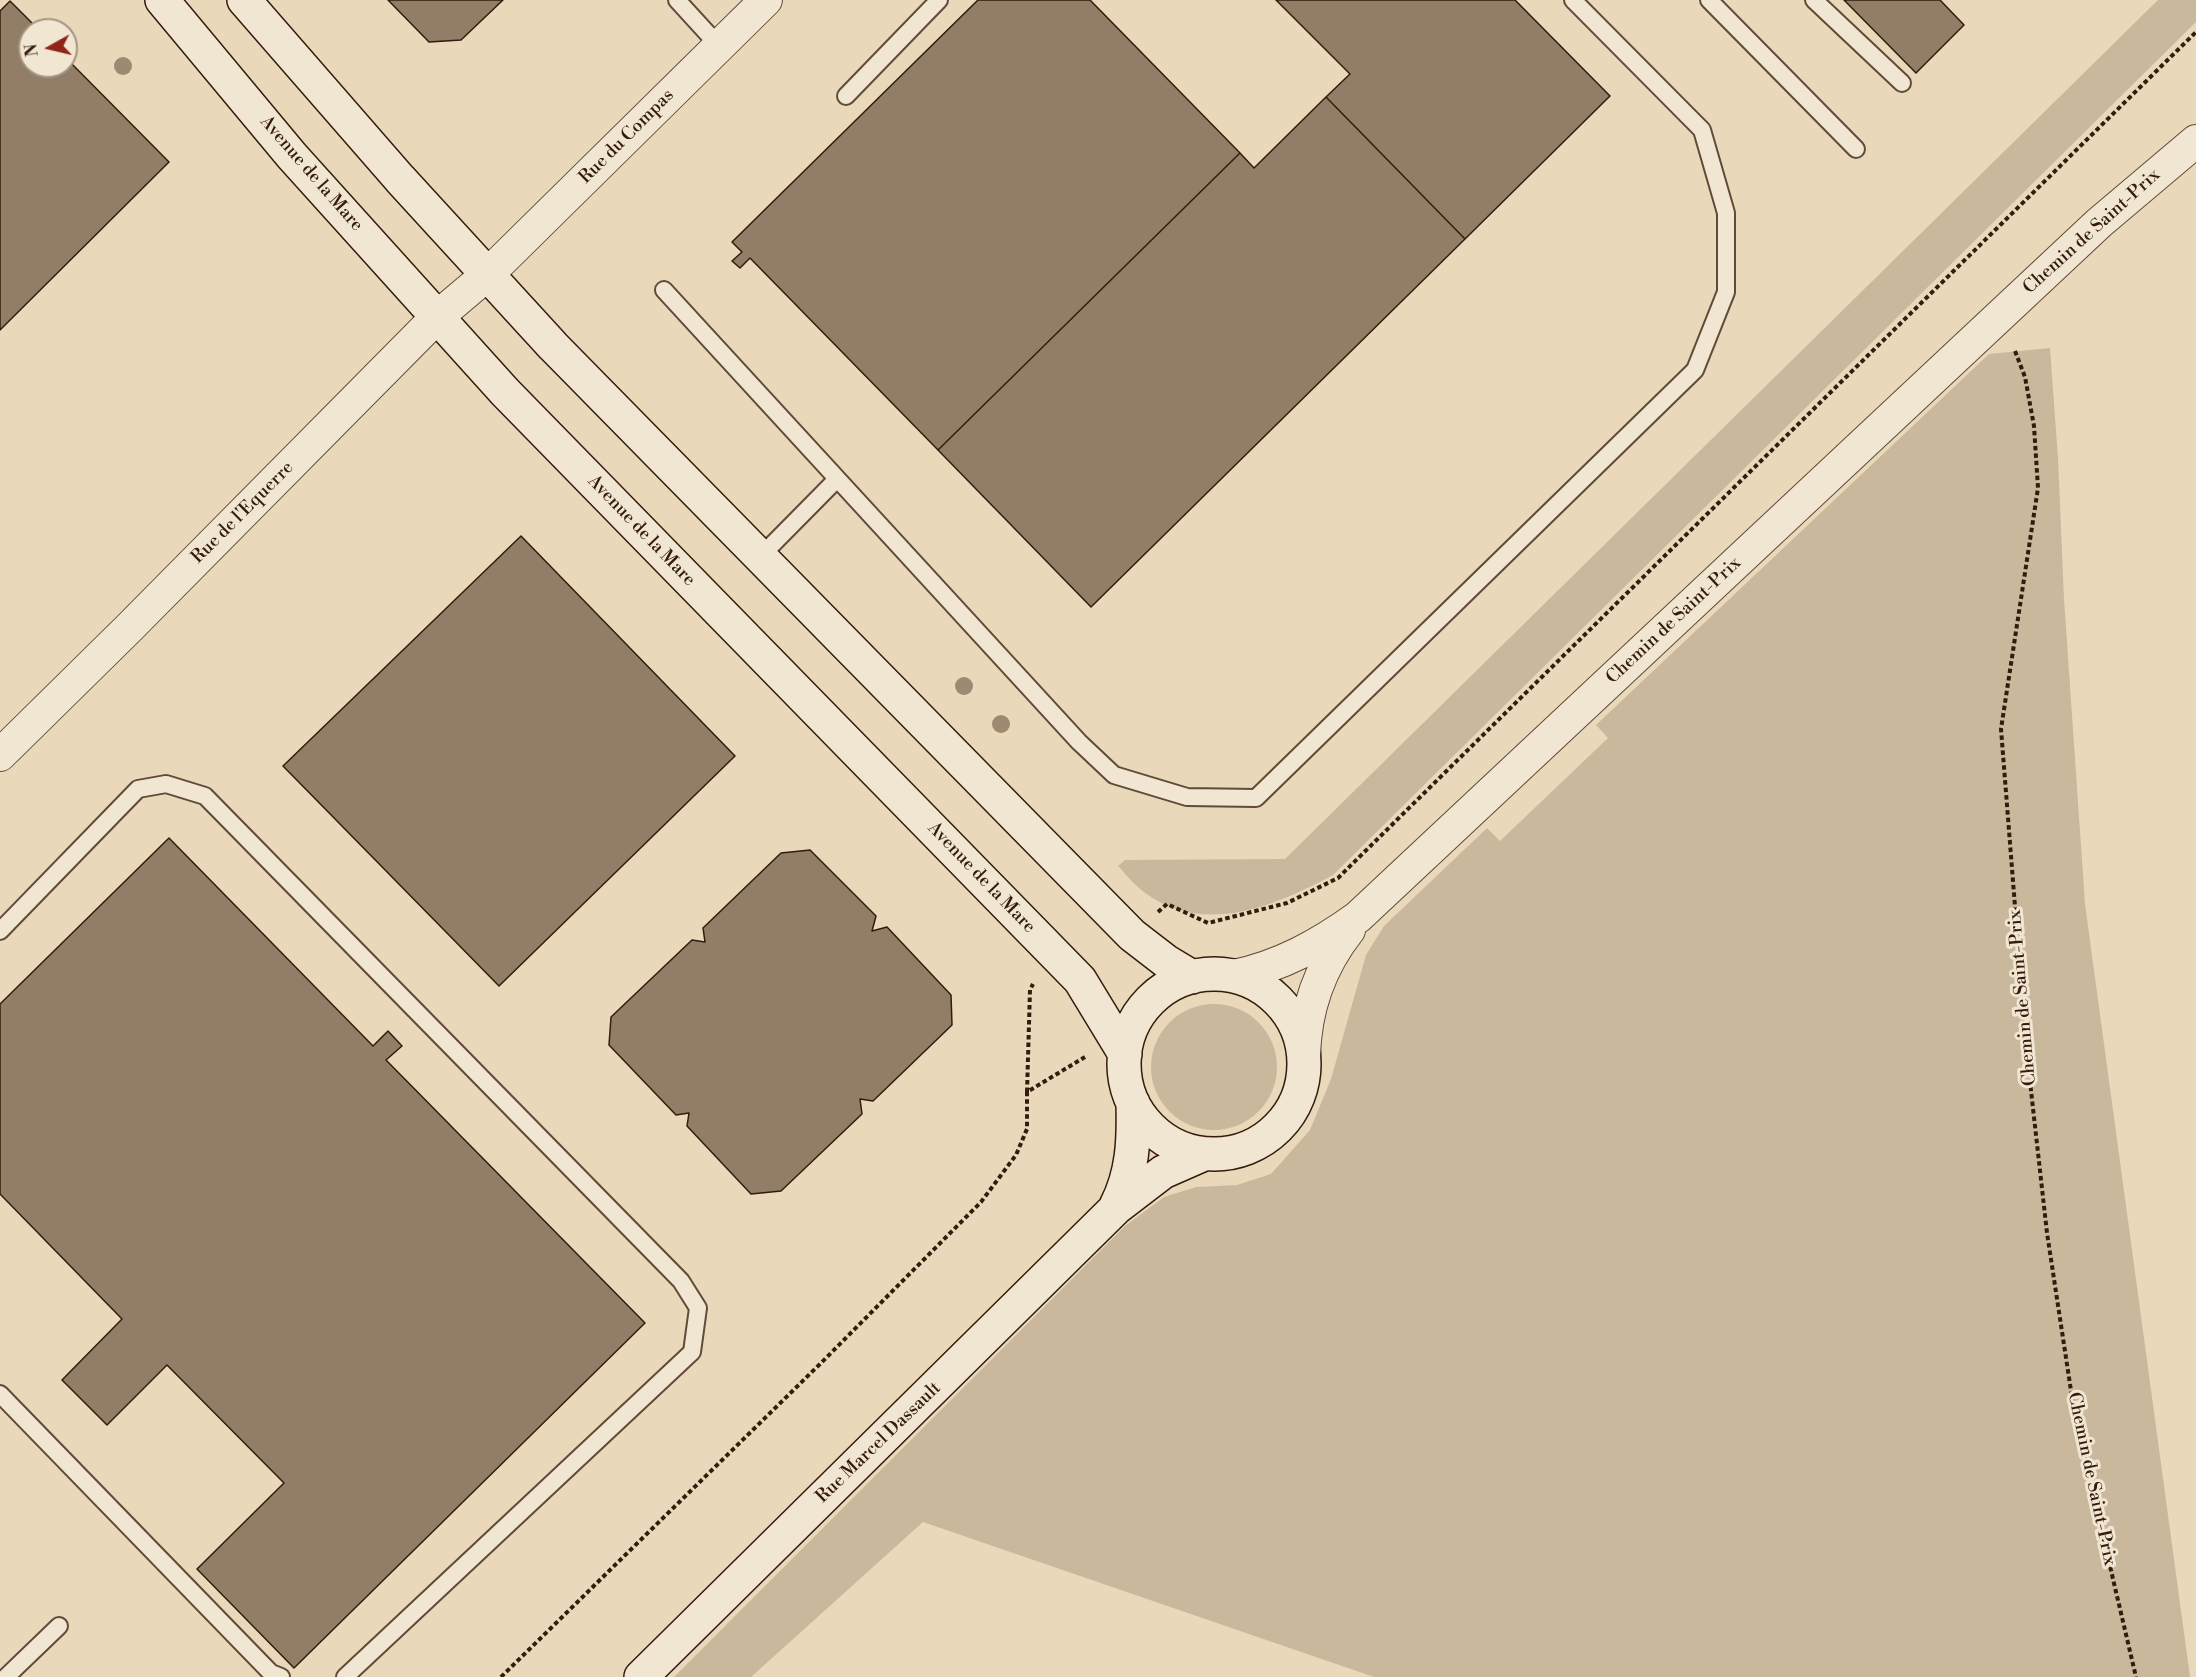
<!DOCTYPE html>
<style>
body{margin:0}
#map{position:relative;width:2196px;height:1677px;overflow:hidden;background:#e9d8ba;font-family:"Libre Bodoni",serif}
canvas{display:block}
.north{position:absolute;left:18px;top:18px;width:60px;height:60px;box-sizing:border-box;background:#f1e6d2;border:2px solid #a59583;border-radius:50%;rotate:262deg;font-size:16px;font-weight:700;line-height:24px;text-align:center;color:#341b0d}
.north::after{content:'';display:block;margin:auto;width:21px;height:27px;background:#8f2418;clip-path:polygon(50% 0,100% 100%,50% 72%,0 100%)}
</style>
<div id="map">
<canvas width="2196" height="1677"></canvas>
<div class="north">N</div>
</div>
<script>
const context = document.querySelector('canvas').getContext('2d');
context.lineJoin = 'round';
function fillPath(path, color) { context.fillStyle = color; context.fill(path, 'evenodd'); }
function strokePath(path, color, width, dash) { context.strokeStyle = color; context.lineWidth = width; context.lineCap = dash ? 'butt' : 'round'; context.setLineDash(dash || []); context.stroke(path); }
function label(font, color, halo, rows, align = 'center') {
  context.font = font + ' "Libre Bodoni",serif'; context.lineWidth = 6; context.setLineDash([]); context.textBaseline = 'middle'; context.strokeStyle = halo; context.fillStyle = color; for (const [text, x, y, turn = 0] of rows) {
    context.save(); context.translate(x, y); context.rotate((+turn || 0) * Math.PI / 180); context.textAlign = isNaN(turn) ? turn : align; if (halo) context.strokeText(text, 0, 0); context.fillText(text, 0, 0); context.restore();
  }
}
const green = new Path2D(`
 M2158 0H2196V22L1333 875C1275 906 1203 937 1144 892 1134 885 1126 874 1118 866L1125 860 1285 859Z
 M2050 348 2058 458 2064 599 2085 904 2190 1677H1374L923 1522 751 1677H674L1125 1226 1164 1197 1196 1187 1237 1185 1271 1174 1310 1130 1331 1079 1366 955 1384 926 1487 828 1500 841 1608 738 1596 725 1989 354Z
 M1151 1067a63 63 0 1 1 126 0a63 63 0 1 1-126 0Z`);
const building = new Path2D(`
 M388 0H503L461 40 429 42Z
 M978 0H1090L1240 153 938 450 750 258 740 268 732 261 742 252 732 242Z
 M1276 0H1515L1610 96 1465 239 1326 97 1350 74Z
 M1844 0H1940L1964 25 1916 73Z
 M10 1 39 30H30V66H66V58L169 162 0 330V11Z
 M1326 97 1465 239 1091 607 938 450 1240 153 1254 168Z
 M521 536 735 756 499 986 283 766Z
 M169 838 373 1046 388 1031 402 1046 386 1060 645 1323 294 1668 197 1569 284 1483 167 1365 107 1425 62 1380 122 1319 0 1194V1004Z
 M810 850 876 916 872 931 887 927 951 995 952 1025 873 1101 860 1099 862 1114 781 1191 751 1194 687 1126 689 1113 676 1115 609 1045 611 1017 692 940 705 942 703 928 781 853Z`);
const path = new Path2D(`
 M2015 351 2025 377 2034 426 2038 488 2001 729 2026 1046 2047 1233 2075 1417 2136 1677
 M1158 912 1167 904 1208 923 1287 903 1338 878 2196 32
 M1027 1092 1030 990 1033 984
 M501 1677 820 1364 981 1202 1016 1155 1027 1129V1092L1085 1057`);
const lane = new Path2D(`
 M677 0 719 46
 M1709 0 1856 149
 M1814 0 1902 83
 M846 96 939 0
 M664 290 1079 742 1114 775 1187 797 1256 798 1695 370 1726 292V213L1702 130 1573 0
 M760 557 837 479
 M0 931 138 789 166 784 205 796 681 1281 698 1308 692 1352 345 1677
 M0 1394 271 1673 281 1677
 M6 1677 59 1626`);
const street = new Path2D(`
 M0 755 129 628 436 318 488 274 766 0
 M1234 976C1281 966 1319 945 1358 917L2099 223 2196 141
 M1304 1057C1305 1009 1319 968 1349 930`);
const secondary = new Path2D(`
 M162 0 292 156 505 392 1080 980 1125 1054
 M244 0 400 179 553 346 1132 935 1167 962 1192 977
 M1124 1064a90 90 0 1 1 180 0a90 90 0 1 1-180 0Z
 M1116 1206C1133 1173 1134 1140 1133 1103
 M641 1677 1116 1208 1163 1172 1204 1154`);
const trees = [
 [123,66],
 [964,686],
 [1001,724]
];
const streetNames = [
 ["Rue du Compas",627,137,-45],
 ["Avenue de la Mare",311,174,49],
 ["Chemin de Saint-Prix",2092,232,-42],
 ["Rue de l'Equerre",243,513,-45],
 ["Avenue de la Mare",641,531,46],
 ["Chemin de Saint-Prix",1674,621,-43],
 ["Avenue de la Mare",981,878,46],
 ["Chemin de Saint-Prix",2023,998,-95],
 ["Rue Marcel Dassault",879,1443,-44],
 ["Chemin de Saint-Prix",2091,1479,78]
];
fillPath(green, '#cab89d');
fillPath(building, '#927d67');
strokePath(building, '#341b0d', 1.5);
strokePath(lane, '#614a38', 20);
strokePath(street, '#614a38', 34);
strokePath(secondary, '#341b0d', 36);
strokePath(path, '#341b0d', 4, [4.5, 3]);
strokePath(lane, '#f1e6d2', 16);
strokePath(street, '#f1e6d2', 32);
strokePath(secondary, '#f1e6d2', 33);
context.fillStyle = '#9e8a72';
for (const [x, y] of trees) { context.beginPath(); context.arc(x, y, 9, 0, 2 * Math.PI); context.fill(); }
label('18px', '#341b0d', '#f1e6d2', streetNames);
</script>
